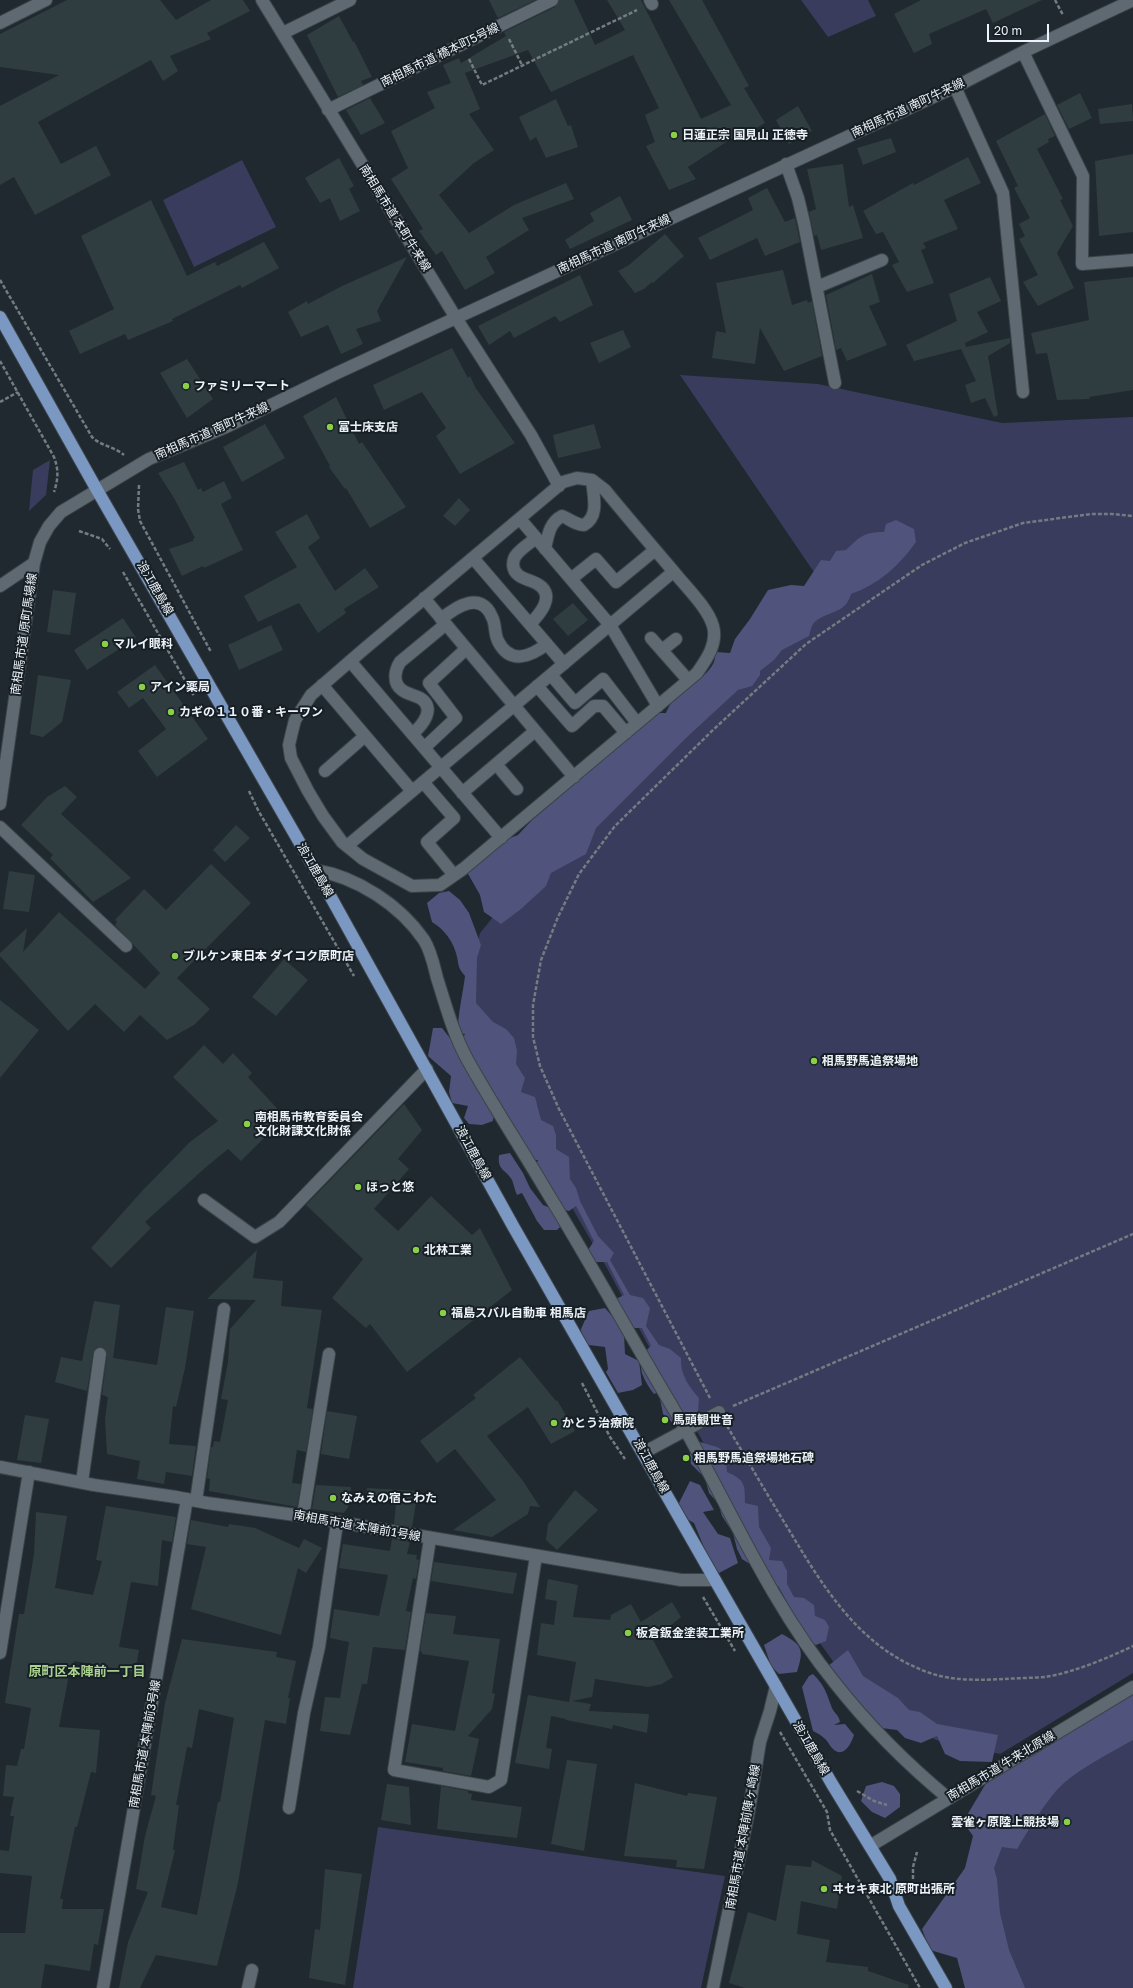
<!DOCTYPE html>
<meta charset="utf-8">
<style>
body{margin:0}
#map{position:relative;width:1133px;height:1988px;overflow:hidden;background:#1f292f;font-family:"Golos Text",sans-serif}
canvas{display:block}
.scale{position:absolute;left:987px;top:24px;width:62px;height:18px;box-sizing:border-box;border:2px solid #edf3f8;border-top:0;padding-left:5px;font-size:12px;line-height:14px;white-space:nowrap;color:#edf3f8;-webkit-text-stroke:3px #161f25;paint-order:stroke}
</style>
<div id="map">
<canvas width="1133" height="1988"></canvas>
<div class="scale">20 m</div>
</div>
<script>
const context = document.querySelector('canvas').getContext('2d');
context.lineJoin = 'round';
function fillPath(path, color) { context.fillStyle = color; context.fill(path, 'evenodd'); }
function strokePath(path, color, width, dash) { context.strokeStyle = color; context.lineWidth = width; context.lineCap = dash ? 'butt' : 'round'; context.setLineDash(dash || []); context.stroke(path); }
function label(font, color, halo, rows, align = 'center') {
  context.font = font + ' "Golos Text","Noto Sans JP",sans-serif'; context.lineWidth = 4; context.setLineDash([]); context.textBaseline = 'middle'; context.strokeStyle = halo; context.fillStyle = color; for (const [text, x, y, turn = 0] of rows) {
    context.save(); context.translate(x, y); context.rotate((+turn || 0) * Math.PI / 180); context.textAlign = isNaN(turn) ? turn : align; if (halo) context.strokeText(text, 0, 0); context.fillText(text, 0, 0); context.restore();
  }
}
const green = new Path2D(`
 M801 0H868L876 16 828 37Z
 M242 160 276 227 194 267 163 200Z
 M680 375 818 384 1002 423 1133 417V1673L1000 1754 936 1740 896 1718 842 1674 790 1601 731 1504 701 1438 681 1407 608 1270 556 1180 468 1012 469 971 480 933 546 852 824 587Z
 M50 460 46 495 29 511 33 470Z
 M1133 1708V1988H988L982 1864Z
 M378 1827 725 1876 701 1988H353Z`);
const forest = new Path2D(`
 M896 520 914 529 916 542C899 566 879 584 851 594 845 616 825 610 813 624 811 627 810 632 809 636L782 650 774 660 760 671V675L752 686 738 690 686 738 596 828 586 854 551 873 546 886 521 909 501 924 484 912 480 895 467 872 481 849 518 835 532 820 658 713H666C674 690 701 685 713 664 715 661 715 655 716 652L730 653 735 639 750 619 768 590 791 585 804 586 821 560 830 561 836 551 846 550C860 537 863 532 884 532L886 524Z
 M449 891 460 900 469 913 481 945 477 958 476 1003 493 1022 506 1029 514 1038 517 1051 516 1064 525 1078 521 1092 535 1097 541 1120 553 1126 556 1135V1149L569 1157 570 1179 576 1188 580 1201 598 1236 614 1253 610 1260 630 1295 643 1298 650 1308 646 1326 659 1345 670 1349 681 1358C680 1374 689 1387 699 1398L698 1413 685 1421 675 1425 663 1414 660 1399 667 1388 654 1394C642 1378 633 1361 651 1346L642 1328H633L624 1334 625 1354 639 1361 642 1385 633 1390 618 1393 606 1372 608 1369 605 1347 589 1345 582 1340 581 1329 589 1311 605 1308 613 1317 614 1300 624 1295 607 1262H596L590 1256 588 1250 594 1241 576 1206 569 1211 561 1209 531 1176 538 1160 522 1161 515 1149 519 1133 493 1118V1121L482 1125 469 1124 464 1118 468 1106 452 1103 449 1092 451 1076 428 1056 433 1028H442L457 1047 465 1034 458 1033C457 1018 463 993 465 976 458 968 459 967 457 957 454 942 444 929 432 922L427 903 439 893Z
 M510 1153 523 1173 530 1188 543 1205 563 1213 567 1220 557 1230H544L537 1221 522 1193 517 1195C515 1191 514 1185 512 1180 506 1169 497 1171 499 1155Z
 M700 1442C723 1449 726 1446 727 1472 745 1480 745 1484 745 1503L758 1506 759 1527 771 1548 769 1560 782 1561 787 1571V1584L794 1597 804 1598 814 1605 815 1616 825 1620 829 1627 826 1641 816 1645 798 1636 780 1615 787 1602 778 1586 769 1587 753 1566 742 1559 737 1549 733 1533 722 1516 718 1503 709 1493 705 1478 691 1464 690 1454Z
 M690 1481 700 1485 714 1510 703 1512 718 1534 730 1538 738 1563 719 1573 710 1562 694 1523 685 1518 678 1505Z
 M782 1634C803 1645 804 1650 797 1672L779 1674 771 1666 764 1645Z
 M848 1650 863 1676 898 1698 909 1710 920 1712 937 1724 998 1735 992 1762 960 1761 945 1754 937 1736 921 1743 905 1738 897 1730 881 1728 828 1666Z
 M813 1674C825 1686 826 1692 832 1708 834 1713 839 1715 840 1722L834 1725 845 1724 854 1735C851 1744 843 1760 832 1748 829 1745 828 1741 824 1738 821 1735 817 1733 813 1731L802 1687 809 1676Z
 M1133 1680V1740C1110 1753 1086 1765 1065 1782 1047 1798 1030 1828 1017 1849L1002 1847 994 1868 997 1879 1000 1913 1009 1950 1025 1988H965L957 1958 930 1950 922 1929 965 1868 973 1836 963 1822 998 1763Z
 M882 1782 894 1786 900 1794V1807L885 1818 872 1812 861 1801 866 1786Z`);
const building = new Path2D(`
 M67 0H160L176 20 211 0H243L250 11 207 33 211 39 170 56 178 71 163 81 151 60 38 122 61 164 96 146 111 175 35 215 14 177 0 185V106L59 75 0 67V34Z
 M489 0H535L498 18Z
 M559 0H574L595 45 625 30 607 0H641L701 119 731 105 669 0H702L749 86 744 88 765 123 736 140 734 137 688 167 696 179 669 190 646 146 655 142 645 115 659 108 633 55 551 92 528 50 465 73 480 109 469 114 494 150 474 163 439 195 469 233 514 205 566 183 574 199 522 218 529 230 486 257 495 273 465 290 442 251 436 255 419 231 423 229 391 179 408 168 391 131 435 108 427 92 451 83 443 65 459 58 461 63 506 36 504 32 555 7Z
 M921 0H1042L993 23 986 9 929 34 932 44 914 53 894 14Z
 M339 16 353 42 354 41 372 77 361 81 363 85 338 97 307 35Z
 M1080 93 1092 118 1069 129 1057 105Z
 M370 98 385 123 361 135 346 110Z
 M556 99 568 126 571 125 578 147 546 158 536 137 530 141 519 117Z
 M1132 104 1133 121 1100 124 1098 109Z
 M798 106 812 131 789 144 776 120Z
 M1045 114 1055 136 1048 139 1049 142 1037 149 1063 199 1060 200 1073 226 1057 253 1074 288 1038 306 1023 282 1038 275 1019 239 1025 236 1019 224 1030 218 1014 188 1018 186 996 141Z
 M891 138 896 152 863 165 857 148Z
 M1133 154V232L1099 236 1095 161Z
 M968 157 981 183 944 200 958 229 923 243 926 248 921 250 934 283 907 292 892 265 899 262 883 232 876 234 863 211 913 183 914 185Z
 M339 158 354 186 349 189 360 211 340 221 330 198 320 203 305 178Z
 M843 164 849 207 853 205 863 238 821 250 817 235 814 236 809 212 816 209 807 169Z
 M767 188 785 222 795 218 800 242 765 256 757 238 710 260 698 238 753 210 748 198Z
 M620 196 632 220 570 249 565 240 594 221 590 213Z
 M151 200 187 276 215 262 217 266 264 242 279 268 242 288 240 285 172 319 173 321 128 340 125 334 80 354 69 331 114 309 81 236Z
 M665 234 684 256 653 283 652 282 644 289 635 293 618 271 629 265Z
 M407 257 377 311 381 321 356 329 363 344 341 354 328 325 301 337 288 312 307 301 308 304 342 286Z
 M783 270 792 305 807 300 808 303 812 301 822 356 784 371 760 328 755 364 712 358 716 331 726 333 716 283Z
 M872 274 880 302 869 306 887 345 847 361 841 348 836 350 826 295Z
 M580 275 593 305 560 322 555 316 514 338 510 331 489 345 478 326Z
 M990 277 1001 301 977 312 988 332 965 343 966 347 1010 338V343L988 356 998 415 994 417 985 398 971 403 965 385 976 381 961 349 914 361 906 345 957 321 949 294Z
 M1133 277V390L1089 397 1090 399 1057 400 1047 353 1036 354 1031 333 1089 320 1084 282Z
 M623 330 631 347 599 363 590 343Z
 M452 348 468 378 470 376 475 387 515 443 460 474 436 436 446 428 422 392 384 410 373 385Z
 M187 359 213 399 187 418 160 373Z
 M336 397 359 444 362 442 406 507 370 528 346 488 345 489 329 467 330 466 303 416Z
 M265 424 285 458 242 482 223 447Z
 M594 424 601 448 558 458 553 435Z
 M184 462 198 490 201 488 203 492 224 481 232 498 221 504 243 550 204 568 203 566 182 576 169 549 193 541V539L195 538 174 498 158 473Z
 M459 498 470 510 455 526 443 516Z
 M307 514 320 538 308 547 335 591 365 568 379 587 344 609 346 613 318 633 299 603 258 622 244 596 297 567 275 532Z
 M53 590 76 593 70 635 47 632Z
 M573 603 588 620 568 636 553 619Z
 M123 618 136 638 87 670 74 650Z
 M271 625 283 650 239 670 228 645Z
 M155 665 208 739 157 777 138 751 166 729 143 698 129 708 117 692Z
 M38 675 71 680 62 722 43 737 30 734Z
 M65 786 77 797 61 814 131 878 93 902 50 858 53 855 21 825 47 797Z
 M236 825 250 838 225 862 213 850Z
 M211 864 251 903 177 978 210 1009 194 1025 167 1040 140 1015 124 1032 95 1004 68 1031 0 956V953L27 928 23 952 59 912 145 989 160 973 115 925 117 922 115 920 144 889 166 910Z
 M9 871 35 875 29 912 3 909Z
 M284 959 308 980 276 1016 252 997Z
 M0 1000 39 1030 0 1078Z
 M204 1045 223 1064 233 1053 252 1073 248 1077 285 1117 241 1161 228 1149 205 1168 145 1222 151 1228 111 1268 91 1248 143 1190 190 1142 218 1121 173 1077Z
 M404 1104 422 1130 398 1159 409 1169 374 1209 398 1231 431 1196 472 1235 480 1228 512 1290 407 1372 370 1324 366 1328 332 1298 363 1259 306 1205Z
 M257 1250 253 1278 283 1281 281 1306 322 1310 307 1408 313 1409 306 1452 297 1450 292 1483 301 1484 297 1507 209 1491 210 1479 207 1478 211 1447H213L214 1441 220 1442 228 1400 221 1399 228 1362 230 1329 256 1300 207 1299Z
 M94 1301 120 1305 113 1358 157 1365 166 1307 194 1311 185 1368 176 1407 173 1406 169 1444 196 1446 192 1476 166 1472 164 1484 137 1479 140 1461 107 1454 105 1419 108 1397 102 1395 107 1355 104 1348 97 1347 93 1353 87 1391 55 1382 61 1357 82 1361Z
 M520 1357 556 1401 557 1400 575 1431 551 1444 528 1407 487 1436 523 1481 540 1507 530 1506 528 1514 492 1537 453 1530 496 1500 455 1449 437 1463 420 1441 476 1398 473 1395Z
 M327 1411 357 1416 349 1459 321 1454Z
 M25 1415 49 1419 41 1463 17 1460Z
 M316 1485 351 1487 348 1507 344 1513 312 1509Z
 M367 1488 418 1491 412 1527 394 1524 396 1504 366 1497Z
 M575 1490 598 1510 557 1550 546 1540 548 1524Z
 M106 1506 176 1517 172 1542 162 1540 158 1586 131 1582 119 1647 139 1650 135 1672 74 1661V1665L71 1664 59 1727 100 1730 96 1773 91 1772 77 1827H75L60 1899H63L62 1909H104L98 1945 94 1944 90 1971 45 1964 41 1988H0V1933H25L32 1876 0 1873V1850L9 1851 14 1816H10L14 1797 3 1796 6 1765 17 1766 21 1749H24L31 1708 5 1703 19 1614H24L34 1554 36 1512 67 1516 55 1588 93 1595 102 1561 96 1560Z
 M191 1520 228 1527 229 1524 255 1528 299 1548 304 1539 322 1548 306 1573 298 1568 281 1635 191 1609 206 1547 187 1544Z
 M392 1539 410 1542 407 1554 417 1555 416 1559 419 1560 416 1579 413 1578 406 1611 411 1612 405 1650 373 1647 367 1684H362L350 1735 320 1731 325 1697 340 1698 349 1642 330 1638 334 1609 379 1616 388 1575 339 1568 343 1544 390 1551Z
 M434 1562 517 1573 513 1594 431 1581Z
 M548 1579 578 1585 573 1617 610 1620 611 1615 631 1604 641 1622 672 1602 681 1617 653 1640 673 1677 662 1684 648 1687 595 1679 592 1697 572 1701 591 1704 589 1711 649 1714 647 1733 613 1725 612 1729 566 1720V1719L551 1716 546 1748 552 1749 549 1769 515 1763 528 1695 569 1702 576 1662 537 1655 541 1623 554 1625 557 1601 545 1599Z
 M426 1613 456 1616 453 1634 500 1639 492 1693 495 1694 492 1709 468 1736 479 1739 471 1776 443 1771V1768L405 1762 412 1724 455 1731 469 1661 422 1654V1652L420 1651Z
 M182 1639 277 1652 276 1657 296 1661 288 1698H290L286 1724 265 1720 238 1883 217 1966 156 1955 140 1988H119L128 1942 148 1892 136 1889 145 1836 156 1796 151 1795 165 1703ZM199 1709 234 1718 220 1802H218L197 1915 161 1907 175 1850H173L179 1805H176L187 1747 192 1748Z
 M567 1760 597 1764 584 1851 551 1844Z
 M635 1783 687 1796 688 1793 717 1797 704 1869 676 1867 677 1860 624 1856Z
 M387 1784 409 1787 411 1825 381 1820Z
 M441 1786 468 1791V1793L472 1794 471 1800 522 1807 517 1838 437 1829Z
 M812 1860 842 1876 837 1909 801 1901 797 1934 830 1940 826 1962 868 1967V1971L909 1985 908 1988H745L729 1983 748 1912 776 1921 786 1865 811 1867Z
 M325 1869 362 1874 345 1985 309 1978 315 1929 320 1930Z`);
const path = new Path2D(`
 M1055 0 1063 15
 M509 39 522 65
 M469 59 482 85 637 10
 M0 280 92 437C101 446 115 447 124 455
 M0 361 54 457C59 470 58 480 54 492
 M0 402 18 392
 M139 485 138 509 140 521 211 652
 M79 531 102 539 110 549
 M123 572 194 696
 M249 791 258 810 354 976
 M582 1383 610 1437 625 1459
 M710 1398 559 1109 540 1066 533 1037V1005L541 960 558 917 579 874 615 826 714 729 806 644 922 565 965 543 1023 523 1091 514H1112L1133 516
 M733 1406 1133 1234
 M727 1426C748 1461 768 1496 789 1530 825 1590 862 1651 933 1674 955 1681 983 1680 1005 1679 1018 1678 1032 1678 1045 1677 1072 1673 1108 1658 1133 1646
 M703 1597 735 1651
 M780 1732 827 1812 830 1830 920 1988
 M857 1791 874 1801 887 1805
 M913 1891V1867L917 1852`);
const minor = new Path2D(`
 M262 0 456 318 531 435 559 486
 M650 0 652 4
 M0 23 46 0
 M283 33 350 0
 M1023 52 1083 176 1082 264 1133 260
 M955 87 1003 193 1023 392
 M328 110 552 0
 M786 164 798 198 804 223 835 383
 M817 287 882 260
 M577 478 592 480 605 490C628 518 651 545 674 572 686 587 708 608 713 626 718 644 706 660 697 673L463 869 440 885 412 886 363 859 342 842 323 816 308 791 291 758 289 745 292 732 295 720 311 695 363 650 563 482Z
 M520 519 610 625 658 706
 M545 549C548 536 549 523 562 516 570 519 575 525 584 525 600 516 593 495 592 480
 M473 558 564 664
 M571 579 596 559 616 582 655 550
 M0 586 34 563
 M424 598 574 777
 M441 619C456 607 481 590 492 617 496 624 494 633 498 641 510 665 530 657 547 644
 M530 624C539 615 556 596 539 585 531 579 514 579 513 565 513 561 514 557 517 554 522 548 530 543 536 538
 M651 638 688 680
 M662 650 676 639
 M350 661 501 838
 M551 675 575 703 603 679 637 723
 M322 685 412 791
 M537 686 572 726 594 706H603L626 733
 M412 734C422 726 437 708 420 698 414 695 407 694 402 690 392 683 395 670 400 662L446 624
 M424 748 456 718 429 683 466 649
 M496 764 517 789
 M325 771 365 736
 M423 782 454 818 427 842 454 875
 M462 793 535 731
 M0 804 34 563 40 542 49 526 61 512 149 459 226 427 337 373 955 87 1023 52 1133 0
 M0 827 126 946
 M347 846 673 572
 M315 870C357 877 400 905 424 940 431 951 434 966 437 978 446 1006 453 1033 467 1059 492 1104 521 1148 547 1192 588 1259 626 1328 666 1396 723 1491 765 1597 835 1683 868 1725 907 1764 948 1798
 M204 1200 255 1237 279 1222 427 1069
 M643 1453 719 1412
 M0 1467 94 1485 176 1497 207 1503 303 1516 681 1580H715
 M82 1482 100 1354
 M196 1501 224 1309
 M303 1516 329 1354
 M430 1539 394 1770 489 1787 501 1780 536 1556
 M0 1653 29 1472
 M289 1808 304 1713 319 1647 337 1523
 M870 1846 1133 1687
 M103 1988 187 1499
 M248 1988 252 1970
 M713 1988 749 1810 760 1742 770 1711 776 1686`);
const major = new Path2D(`
 M0 317 97 490 328 892 513 1226 723 1594 832 1784 890 1879 899 1906 946 1988`);
const markers = [
 [674,135,4,"#89cf48"],
 [186,386,4,"#89cf48"],
 [330,427,4,"#89cf48"],
 [105,644,4,"#89cf48"],
 [142,687,4,"#89cf48"],
 [171,712,4,"#89cf48"],
 [175,956,4,"#89cf48"],
 [814,1061,4,"#89cf48"],
 [247,1124,4,"#89cf48"],
 [358,1187,4,"#89cf48"],
 [416,1250,4,"#89cf48"],
 [443,1313,4,"#89cf48"],
 [665,1420,4,"#89cf48"],
 [554,1423,4,"#89cf48"],
 [686,1458,4,"#89cf48"],
 [333,1498,4,"#89cf48"],
 [628,1633,4,"#89cf48"],
 [1067,1822,4,"#89cf48"],
 [824,1889,4,"#89cf48"]
];
const streetNames = [
 ["南相馬市道 橋本町5号線",440,55,-26],
 ["南相馬市道 南町牛来線",908,108,-25],
 ["南相馬市道 本町牛来線",395,218,58],
 ["南相馬市道 南町牛来線",614,244,-25],
 ["南相馬市道 南町牛来線",212,431,-24],
 ["浪江鹿島線",155,588,60],
 ["南相馬市道 原町馬場線",24,634,-82],
 ["浪江鹿島線",315,870,60],
 ["浪江鹿島線",473,1153,61],
 ["浪江鹿島線",651,1466,61],
 ["南相馬市道 本陣前1号線",357,1526,10],
 ["南相馬市道 本陣前3号線",145,1744,-80],
 ["浪江鹿島線",811,1748,60],
 ["南相馬市道 牛来北原線",1001,1766,-31],
 ["南相馬市道 本陣前陣ヶ崎線",743,1837,-80]
];
const poiNames = [
 ["日蓮正宗 国見山 正徳寺",682,135],
 ["ファミリーマート",194,386],
 ["富士床支店",338,427],
 ["マルイ眼科",113,644],
 ["アイン薬局",150,687],
 ["カギの１１０番・キーワン",179,712],
 ["ブルケン東日本 ダイコク原町店",183,956],
 ["相馬野馬追祭場地",822,1061],
 ["南相馬市教育委員会",255,1117],
 ["文化財課文化財係",255,1131],
 ["ほっと悠",366,1187],
 ["北林工業",424,1250],
 ["福島スバル自動車 相馬店",451,1313],
 ["馬頭観世音",673,1420],
 ["かとう治療院",562,1423],
 ["相馬野馬追祭場地石碑",694,1458],
 ["なみえの宿こわた",341,1498],
 ["板倉鈑金塗装工業所",636,1633],
 ["雲雀ヶ原陸上競技場",1059,1822,"right"],
 ["ヰセキ東北 原町出張所",832,1889]
];
const neighbourhoodNames = [
 ["原町区本陣前一丁目",87,1672]
];
fillPath(green, '#393c5c');
fillPath(forest, '#50537b');
fillPath(building, '#303d40');
strokePath(minor, '#3b4348', 14);
strokePath(major, '#3b4348', 14);
strokePath(path, '#747c82', 2.5, [4, 2]);
strokePath(minor, '#5e6971', 12);
strokePath(major, '#7b98c2', 12);
for (const [x, y, r, color] of markers) { const dot = new Path2D(); dot.arc(x, y, r, 0, 2 * Math.PI); context.fillStyle = color; context.fill(dot); strokePath(dot, '#161f25', 1.5); }
label('12px', '#edf3f8', '#161f25', streetNames);
label('bold 12px', '#edf3f8', '#161f25', poiNames, 'left');
label('bold 13px', '#aad18e', '#161f25', neighbourhoodNames);
</script>
